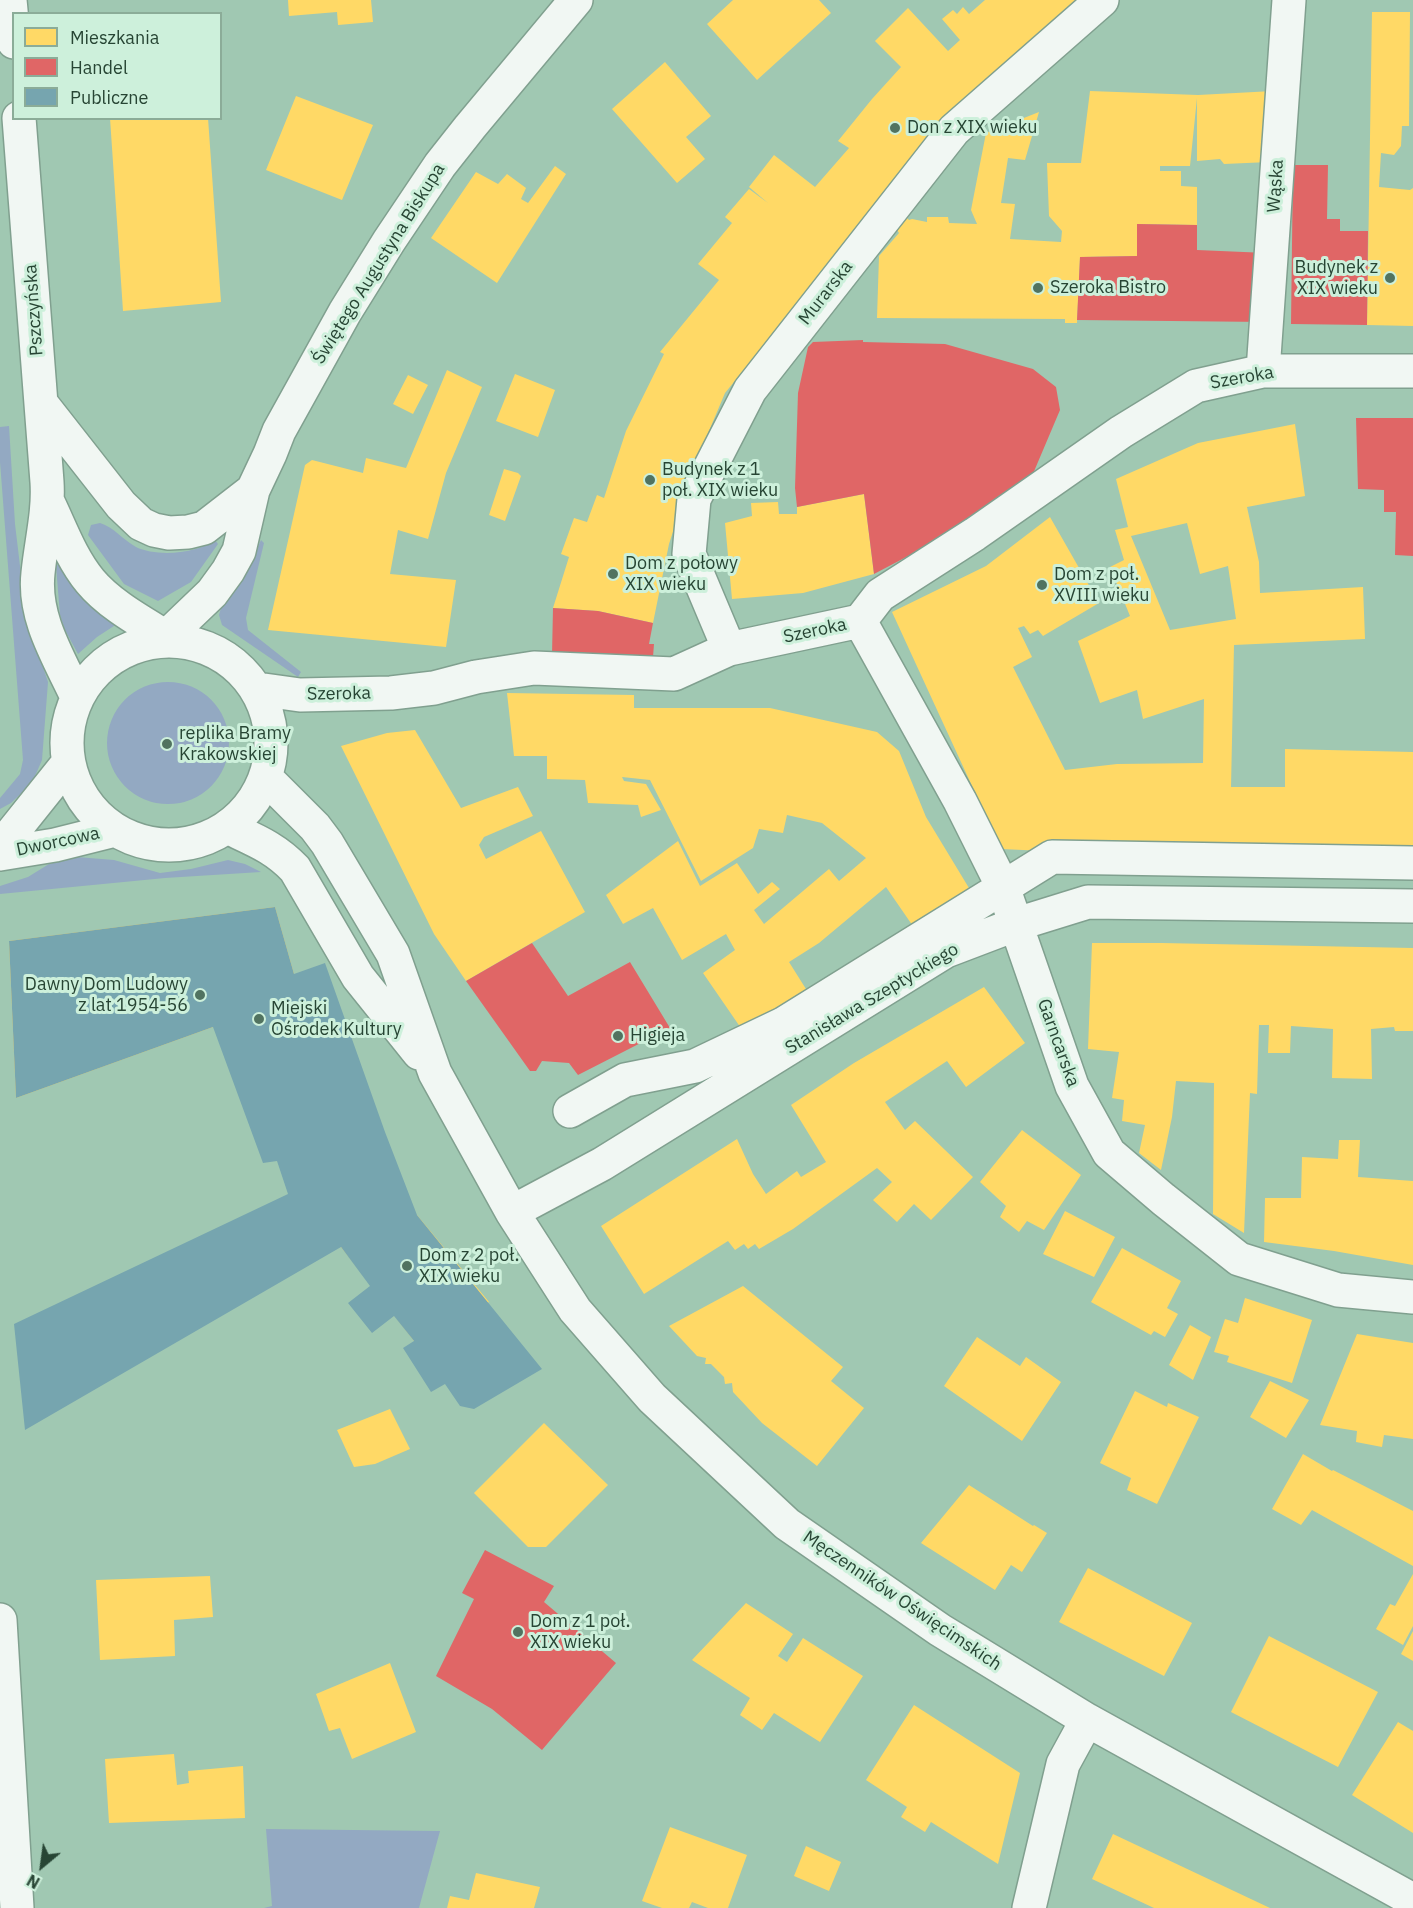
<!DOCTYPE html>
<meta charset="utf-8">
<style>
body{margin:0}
#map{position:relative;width:1413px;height:1908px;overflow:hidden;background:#a0c8b2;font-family:"IBM Plex Sans",sans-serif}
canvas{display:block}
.legend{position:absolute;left:12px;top:12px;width:210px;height:108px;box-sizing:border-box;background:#cdf0db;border:2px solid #8bac98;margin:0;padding:8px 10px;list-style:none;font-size:18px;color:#274534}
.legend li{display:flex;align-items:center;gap:12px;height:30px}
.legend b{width:30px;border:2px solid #8bac98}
.north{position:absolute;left:12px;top:1836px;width:60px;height:60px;-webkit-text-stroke:4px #cdf0db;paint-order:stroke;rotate:209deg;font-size:16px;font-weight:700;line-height:24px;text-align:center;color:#274534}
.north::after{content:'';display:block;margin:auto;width:21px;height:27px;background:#274534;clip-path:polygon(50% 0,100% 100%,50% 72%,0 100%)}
</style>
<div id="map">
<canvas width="1413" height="1908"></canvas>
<ul class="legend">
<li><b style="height:16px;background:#ffd966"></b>Mieszkania</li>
<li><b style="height:16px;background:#e06666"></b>Handel</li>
<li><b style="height:16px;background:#76a5af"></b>Publiczne</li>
</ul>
<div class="north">N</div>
</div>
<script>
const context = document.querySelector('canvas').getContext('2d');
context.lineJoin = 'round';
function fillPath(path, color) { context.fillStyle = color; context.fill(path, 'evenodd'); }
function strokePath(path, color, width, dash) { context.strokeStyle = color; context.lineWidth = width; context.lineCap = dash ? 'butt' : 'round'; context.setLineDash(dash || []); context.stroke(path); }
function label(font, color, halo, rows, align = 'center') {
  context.font = font + ' "IBM Plex Sans",sans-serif'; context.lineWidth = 6; context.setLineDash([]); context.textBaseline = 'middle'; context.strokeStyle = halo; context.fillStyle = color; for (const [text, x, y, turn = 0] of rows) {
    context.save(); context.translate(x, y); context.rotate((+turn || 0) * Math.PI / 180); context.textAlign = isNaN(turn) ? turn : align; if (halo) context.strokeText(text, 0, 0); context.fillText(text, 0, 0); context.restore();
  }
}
const green = new Path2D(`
 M9 426 15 524 26 616 48 682 42 760 32 783 11 803 0 809V798L20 774 23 760 0 462V427Z
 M100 523C114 527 123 540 136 547 156 557 197 554 215 540L218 544 191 582 158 601 124 584 88 535 91 525Z
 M261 540 264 543 246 618 248 630 301 672 298 677 222 625 219 615 223 601 233 592 244 579Z
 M59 564 73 586 117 624 97 637 78 654 65 630 60 615 56 566Z
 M107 743a61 61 0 1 1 122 0a61 61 0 1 1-122 0Z
 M77 857 114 860 160 873 191 869 228 860 245 864 261 872 165 878 0 894V886L28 877 49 864Z
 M266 1829 440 1831 419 1908H264L272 1906Z`);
const homes = new Path2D(`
 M288 0H371L373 22 338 25 337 12 289 16Z
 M733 0H819L831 13 757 80 707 24Z
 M985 0H1088L835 258 725 393 695 464 669 544 653 623 598 611 553 608 569 557 561 554 574 518 587 522 597 495 604 498 626 431 664 354 660 352 719 280 698 264 732 223 725 217 749 189 768 203 749 187 774 155 815 187 849 148 838 141 872 99 901 67 875 41 908 8 948 51 960 40 942 19 953 10 957 14 963 7 969 14Z
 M1372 12H1410L1409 126H1402L1401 146 1394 155 1381 153 1379 187 1410 190 1413 188V326L1367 325Z
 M665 62 711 116 686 137 705 159 677 183 612 109Z
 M1090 91 1198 95 1273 91 1269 162 1224 164 1220 159 1197 161V98L1190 166H1160V171H1181V186L1197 187V225L1137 224V256L1080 257 1077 323H1065V319L877 318 879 256 899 233 897 230 907 218 909 220 912 219 927 222V217H948L949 223 977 224 971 210 986 133 1039 112 1025 160 1008 158 1001 203 1015 204 1010 239 1061 242 1062 231 1049 216 1047 163H1081Z
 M296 96 373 125 342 200 266 170Z
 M110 118H208L221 302 123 311Z
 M555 166 566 174 497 283 431 238 476 172 498 184 507 174 526 188 521 199 528 203Z
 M447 370 482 387 446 473 428 539 398 530 390 574 456 580 446 647 268 630 305 465 312 460 363 473 366 458 406 468Z
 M515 374 555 390 538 437 496 421Z
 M408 375 428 385 413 414 393 404Z
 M1295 424 1305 496 1247 507 1259 562 1260 593 1363 587 1365 639 1234 645 1231 787H1285V749L1413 752V857L1090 853 1001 849 892 612 986 566 1050 517 1099 603 1043 636 1038 630 1030 634 1024 626 1018 628 1032 657 1013 667 1065 770 1117 764 1203 763 1204 699 1143 719 1137 690 1100 703 1078 641 1130 616 1110 567 1124 560 1115 530 1128 527 1116 479 1198 443ZM1187 523 1200 574 1228 566 1236 619 1170 630 1131 536Z
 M504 469 518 473 521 476 505 521 489 515Z
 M864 494 874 574 803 593 732 599 725 523 752 516 751 503 778 502 779 514H797V507Z
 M507 693 634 695V708H770L877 732 899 751 926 817 972 893 917 932 886 887 819 943 789 962 811 997 745 1034 703 973 735 950 726 934 682 960 653 908 623 924 606 895 678 841 700 886 737 863 758 894 772 882 780 889 754 910 764 924 829 869 839 881 866 858 822 823 787 815 783 833 759 829 753 848 701 881 650 780 622 777 624 781 646 784 661 810 641 817 638 805 588 803 585 780 547 779V756H514Z
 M415 730 461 808 518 787 533 816 484 837 479 845 486 859 541 831 585 912 466 981 434 934 341 746 387 733Z
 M275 907 294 974 255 1016 213 1027 16 1098 9 941Z
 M1092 943H1161L1413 948V1031H1395L1394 1027 1371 1029 1372 1079 1332 1078 1333 1029 1291 1026 1290 1053H1268L1269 1025H1259L1257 1094 1250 1093 1244 1233 1213 1214 1214 1083 1176 1081 1172 1117 1161 1170 1139 1153 1145 1125 1122 1121 1124 1100 1112 1098 1119 1052 1088 1049Z
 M984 987 1025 1043 966 1087 947 1061 885 1102 905 1130 915 1121 973 1177 931 1220 914 1204 897 1222 873 1200 892 1182 877 1168 793 1229 759 1249 755 1244 748 1249 744 1244 735 1250 728 1241 644 1294 601 1226 737 1139 753 1174 766 1194 797 1171 801 1177 826 1162 791 1105 854 1063Z
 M1022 1130 1081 1175 1044 1230 1027 1221 1019 1232 1000 1217 1006 1206 980 1182Z
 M1339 1140H1360L1358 1177 1413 1181V1265L1334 1251 1264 1242 1265 1198H1301L1302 1157 1338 1159Z
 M1065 1211 1115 1237 1094 1277 1043 1254Z
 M417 1215 489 1302 414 1341 341 1247Z
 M1122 1248 1181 1281 1167 1308 1178 1314 1165 1337 1154 1331 1151 1335 1091 1302Z
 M743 1286 843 1367 831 1381 864 1408 817 1466 762 1423 733 1392 732 1383 725 1384 724 1377 711 1364H705L706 1358 697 1356 669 1326Z
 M1245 1298 1312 1320 1292 1383 1227 1362 1229 1356 1214 1352 1225 1319 1238 1323Z
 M1190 1325 1211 1337 1193 1380 1169 1365Z
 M1357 1334 1413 1343V1439L1384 1435 1382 1447 1356 1442 1357 1431 1320 1425Z
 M977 1337 1020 1366 1026 1357 1061 1382 1022 1441 944 1386Z
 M1270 1381 1309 1400 1286 1438 1250 1417Z
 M1135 1391 1167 1407 1168 1403 1199 1417 1157 1504 1127 1490 1131 1478 1100 1463Z
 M390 1409 410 1449 375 1464 354 1467 337 1430Z
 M544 1423 608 1485 546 1547H528L474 1493Z
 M1303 1454 1332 1471 1333 1470 1413 1511V1566L1312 1510 1301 1525 1272 1509Z
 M969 1485 1033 1526 1034 1525 1047 1533 1022 1572 1011 1565 995 1590 921 1543Z
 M1088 1568 1192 1623 1164 1676 1059 1622Z
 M1413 1574V1626L1403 1645 1376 1629 1390 1604 1395 1606Z
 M210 1576 213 1617 174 1620 175 1656 100 1660 96 1580Z
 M746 1603 793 1634 778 1656 787 1662 803 1638 863 1676 820 1742 774 1713 762 1730 740 1715 750 1698 692 1660Z
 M1413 1631V1661L1401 1654Z
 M1269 1636 1378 1692 1338 1767 1231 1712Z
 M390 1663 416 1732 352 1759 340 1728 329 1731 316 1694Z
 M914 1705 1020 1773 998 1864 931 1822 925 1832 901 1817 907 1807 866 1780Z
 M1398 1722 1413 1731V1833L1352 1795Z
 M174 1754 177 1785 189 1783 188 1771 243 1766 245 1818 109 1823 105 1759Z
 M670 1827 747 1855 728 1908H708L692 1902 689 1908H662L642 1901Z
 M1113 1834 1270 1908H1154L1092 1879Z
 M806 1846 841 1862 829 1891 794 1876Z
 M476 1873 540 1887 534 1908H447L450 1896 469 1900Z`);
const shops = new Path2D(`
 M1293 165H1328L1327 219H1340V231H1368L1367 325 1291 324Z
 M1137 224 1197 225V250L1267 253 1266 322 1077 320 1080 257 1137 256Z
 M863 340V342L945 344 1033 369 1056 387 1060 410 1024 495 874 574 864 494 797 507 795 488 798 393 808 347 813 342Z
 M1356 418H1413V556L1395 555 1396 512H1384V490L1358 489Z
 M553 608 598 611 653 623 649 644H654L653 657 552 655Z
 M532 943 568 996 630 962 670 1028 578 1075 569 1063 542 1061 536 1071H530L466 981Z
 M485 1550 554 1586 544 1602 616 1663 542 1750 492 1709 436 1676 474 1599 462 1593Z`);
const public = new Path2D(`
 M275 907 294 974 325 963 385 1132 417 1215 542 1369 474 1409 460 1406 445 1384 431 1392 403 1348 414 1341 394 1316 372 1333 348 1303 370 1286 341 1247 25 1430 14 1324 288 1194 277 1161 263 1163 213 1027 16 1098 9 941Z`);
const minor = new Path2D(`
 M10 0 14 42
 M19 118C29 240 38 361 47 482 49 513 41 542 38 573 33 618 59 658 77 697
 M1263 371 1289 0
 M41 403 121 505 141 524 154 530 169 533 188 532 204 528 253 490
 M48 502C61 529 71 558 90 581 109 604 140 621 166 637
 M860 621 960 801 1003 887 1072 1086 1109 1153 1163 1199 1239 1259 1338 1290 1413 1297
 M166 637 212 593 228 571 239 551 253 490 270 454 279 431 345 312 389 241 440 165 470 127 576 0
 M67 743a102 102 0 1 1 204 0a102 102 0 1 1-204 0Z
 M729 649 689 554 694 499 750 390 954 130 1102 0
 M257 689 300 695 391 693 434 688 476 677 534 668 674 674 729 649 860 621 880 595 975 534 1121 432 1196 386 1263 371H1413
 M265 777 315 827 327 843 393 954 435 1073 512 1212 575 1310 652 1398 787 1524 940 1630 1087 1720 1413 1900
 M227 827C254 840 274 847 295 869L358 977 419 1053
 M0 848 68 763
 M0 854 55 845 115 830
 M570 1111 625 1080 695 1066 783 1024 1052 857 1413 863
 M512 1212 602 1164 946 951 1017 924 1088 902 1413 906
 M0 1620 17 1908
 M1029 1908 1063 1764 1087 1720`);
const markers = [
 [895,128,6,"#517360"],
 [1390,278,6,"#517360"],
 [1038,288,6,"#517360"],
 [650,480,6,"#517360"],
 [613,574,6,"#517360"],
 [1042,585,6,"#517360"],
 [167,744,6,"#517360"],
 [200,995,6,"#517360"],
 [259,1019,6,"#517360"],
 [618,1036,6,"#517360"],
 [407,1266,6,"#517360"],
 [518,1632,6,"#517360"]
];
const poiNames = [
 ["Don z XIX wieku",907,128],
 ["Budynek z",1378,268,"right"],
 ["XIX wieku",1378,289,"right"],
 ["Szeroka Bistro",1050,288],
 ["Budynek z 1",662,470],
 ["poł. XIX wieku",662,491],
 ["Dom z połowy",625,564],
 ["XIX wieku",625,585],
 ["Dom z poł.",1054,575],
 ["XVIII wieku",1054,596],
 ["replika Bramy",179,734],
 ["Krakowskiej",179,755],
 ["Dawny Dom Ludowy",188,985,"right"],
 ["z lat 1954-56",188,1006,"right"],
 ["Miejski",271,1009],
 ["Ośrodek Kultury",271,1030],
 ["Higieja",630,1036],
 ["Dom z 2 poł.",419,1256],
 ["XIX wieku",419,1277],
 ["Dom z 1 poł.",530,1622],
 ["XIX wieku",530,1643]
];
const streetNames = [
 ["Wąska",1276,186,-86],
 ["Świętego Augustyna Biskupa",379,264,-58],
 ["Murarska",826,293,-52],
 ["Pszczyńska",34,310,-94],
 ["Szeroka",1242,378,-10],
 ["Szeroka",815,631,-12],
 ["Szeroka",339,694,-1],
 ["Dworcowa",58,842,-12],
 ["Stanisława Szeptyckiego",872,999,-31],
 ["Garncarska",1058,1043,70],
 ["Męczenników Oświęcimskich",902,1601,34]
];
fillPath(green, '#93a9c2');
fillPath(homes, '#ffd966');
fillPath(shops, '#e06666');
fillPath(public, '#76a5af');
strokePath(minor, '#80a08f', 36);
strokePath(minor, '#f1f7f3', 33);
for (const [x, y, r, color] of markers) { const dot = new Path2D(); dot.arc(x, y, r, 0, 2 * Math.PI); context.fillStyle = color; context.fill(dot); strokePath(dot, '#cdf0db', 2); }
label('18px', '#274534', '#cdf0db', poiNames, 'left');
label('18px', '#274534', '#cdf0db', streetNames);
</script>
